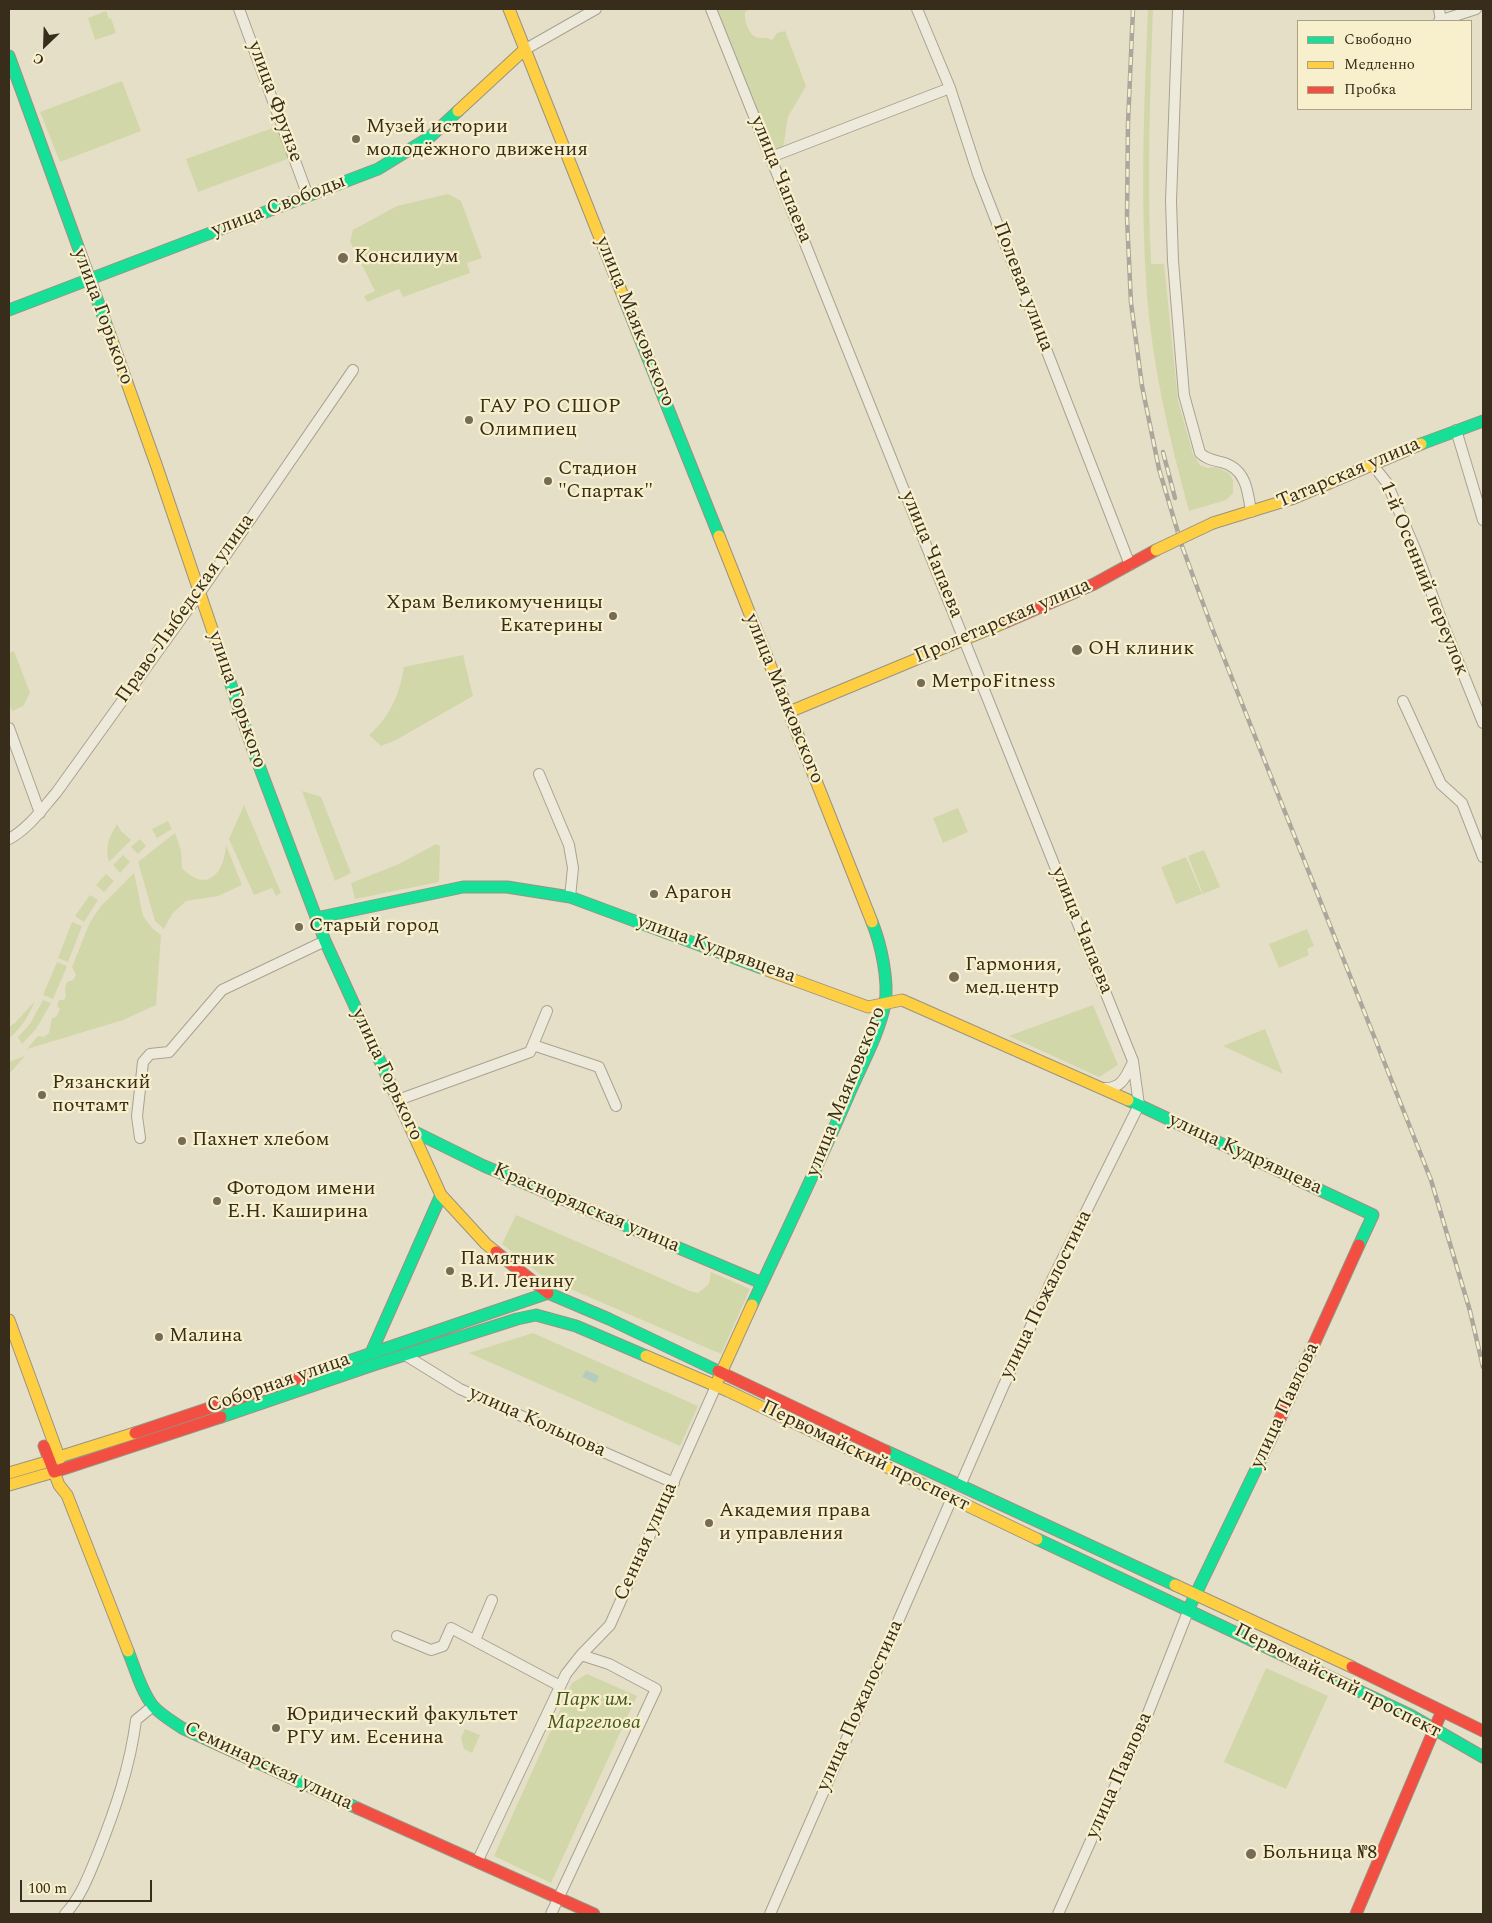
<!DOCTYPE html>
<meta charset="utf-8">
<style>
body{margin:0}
#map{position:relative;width:1492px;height:1923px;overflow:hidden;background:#e5dfc8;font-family:Spectral,serif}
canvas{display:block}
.frame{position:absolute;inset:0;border:10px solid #382c1a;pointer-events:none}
.legend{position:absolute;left:1297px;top:20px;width:175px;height:90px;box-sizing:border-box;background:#f8f0cc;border:1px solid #aba285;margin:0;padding:6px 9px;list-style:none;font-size:15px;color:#382c1a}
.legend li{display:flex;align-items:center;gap:10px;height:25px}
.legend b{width:25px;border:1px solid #aba285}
.north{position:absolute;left:20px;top:20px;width:50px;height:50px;-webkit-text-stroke:4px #f8f0cc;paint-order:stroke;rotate:204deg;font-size:14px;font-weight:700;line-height:20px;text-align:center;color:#382c1a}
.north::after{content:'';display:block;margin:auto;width:18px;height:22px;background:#382c1a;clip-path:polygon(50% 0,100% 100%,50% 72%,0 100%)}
.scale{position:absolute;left:20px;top:1880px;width:132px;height:22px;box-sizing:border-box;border:2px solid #382c1a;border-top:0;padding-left:6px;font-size:15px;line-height:18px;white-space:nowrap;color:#382c1a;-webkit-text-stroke:4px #f8f0cc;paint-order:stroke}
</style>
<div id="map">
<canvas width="1492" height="1923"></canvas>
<div class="frame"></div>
<ul class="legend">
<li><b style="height:6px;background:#16e098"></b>Свободно</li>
<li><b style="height:6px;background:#ffcf43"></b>Медленно</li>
<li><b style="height:6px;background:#f24e42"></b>Пробка</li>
</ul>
<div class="north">С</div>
<div class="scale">100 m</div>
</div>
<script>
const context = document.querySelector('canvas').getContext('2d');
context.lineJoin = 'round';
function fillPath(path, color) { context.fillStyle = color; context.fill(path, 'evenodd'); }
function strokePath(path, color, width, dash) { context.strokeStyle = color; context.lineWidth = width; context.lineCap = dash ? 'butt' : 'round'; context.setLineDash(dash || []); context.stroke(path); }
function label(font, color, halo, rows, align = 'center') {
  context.font = font + ' Spectral,serif'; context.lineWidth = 4.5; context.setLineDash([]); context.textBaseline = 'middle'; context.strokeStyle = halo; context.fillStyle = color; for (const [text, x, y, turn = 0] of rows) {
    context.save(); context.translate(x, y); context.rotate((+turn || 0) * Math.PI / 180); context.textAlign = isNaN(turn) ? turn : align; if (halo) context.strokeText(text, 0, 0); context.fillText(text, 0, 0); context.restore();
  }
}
const green = new Path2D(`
 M715 9H751L745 12C744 19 748 34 756 37 762 39 764 36 772 40L777 33 785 31 806 86 788 117 783 148 772 153Z
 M1148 9H1153C1150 94 1147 179 1151 264H1164L1178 401 1193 454 1200 465 1208 468 1216 467 1229 473 1233 480V493L1226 500 1189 511C1170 441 1153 369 1147 296 1140 200 1144 105 1148 9Z
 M106 11 109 19 111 18 116 33 95 40 88 18Z
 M122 81 141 131 60 162 40 112Z
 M278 126 290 158 198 192 186 159Z
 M448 194 461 201 482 258 467 263 470 273 403 297 399 289 367 302 364 296 375 291 350 242 353 230 397 206Z
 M14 651 30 693 23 706 12 711 9 704V653Z
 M463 655 473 696 396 740 381 746 369 735C390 717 400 693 404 667Z
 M302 791 321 797 351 873 335 881Z
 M244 805 281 893 276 896 272 888 254 895 229 839Z
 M958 808 968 832 943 843 933 818Z
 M168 821 172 829 157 838 152 829Z
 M117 824 121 831 131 840 109 862C105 845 109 838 117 824Z
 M175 833 181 850 182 868C206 893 224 875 226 845L242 885 218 896 186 901 172 914 164 929 155 921 138 862Z
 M140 839 146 846 138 854 131 847Z
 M436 844 440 846 439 882 355 899 351 883 399 864Z
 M1204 850 1220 887 1203 894 1188 856Z
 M123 855 130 862 120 873 113 865Z
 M1186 857 1202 894 1176 904 1161 867Z
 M134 873 143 916 152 928 161 935 156 1005 123 1020 27 1049 38 1036 44 1037 49 1033 52 1018 56 1017 60 1009 57 1006 59 1000H64L66 997 65 989 67 982 73 980 76 975 72 967 90 922 101 906Z
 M106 874 114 881 104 892 96 885Z
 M90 895 98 900 84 922 75 916Z
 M72 922 82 926 68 962 58 958Z
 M1307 929 1314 946 1307 949 1309 955 1279 968 1269 944Z
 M57 962 67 966 53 999 43 995Z
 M43 1000 51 1003 36 1029 22 1044 18 1037 30 1024Z
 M35 1001C29 1015 21 1029 9 1038V1027L15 1023Z
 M1093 1005 1118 1065 1099 1077 1009 1036Z
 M1265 1029 1283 1074 1223 1046Z
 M25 1056 9 1074V1062Z
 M516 1215 690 1291 698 1293 709 1284 711 1272 750 1289 721 1354 545 1278 502 1244Z
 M533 1333 698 1406 680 1446 469 1353Z
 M1266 1668 1328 1696 1286 1789 1224 1762Z
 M587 1674 637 1696 551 1883 494 1856 572 1683Z
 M465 1729 480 1735 472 1753 464 1749 461 1738Z`);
const water = new Path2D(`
 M586 1370 599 1376 596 1383 582 1377Z`);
const street = new Path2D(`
 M239 9 308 196
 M711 9 1133 1061 1139 1105 1052 1280 1003 1387 960 1486
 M917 9 950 88 978 174 1130 565
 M1178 9 1171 201 1173 261 1184 395 1200 453C1206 459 1213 460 1221 462 1246 468 1248 491 1251 512
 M1439 9 1441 21
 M1439 21 1476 9
 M524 50 596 9
 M771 157 950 88
 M1456 430 1483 520
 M1372 464 1387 483 1416 551 1443 624 1483 723
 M1403 701 1441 784 1462 803 1483 857
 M9 728 40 813
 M539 774 569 845 573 868 570 897
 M9 839C28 829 42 809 56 793L199 594 353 370
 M533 1045 599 1067 616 1106
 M1104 1088C1122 1089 1126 1076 1133 1062
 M398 1100 530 1052 547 1011
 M140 1138 137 1116 143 1062 150 1054 169 1052 222 990 325 941
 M405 1355 460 1389 674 1483
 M397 1636 431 1650 443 1646 451 1628 560 1686
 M475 1640 492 1600
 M477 1862 566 1674 581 1655 610 1625 716 1386
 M65 1914C81 1897 89 1875 98 1853 115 1810 130 1767 136 1720L153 1706
 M551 1914 656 1689 609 1664 581 1655
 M770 1914 952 1498
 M1058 1914 1148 1713 1189 1609`);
const fast = new Path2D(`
 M9 56 110 335
 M625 301 719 536
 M9 310 378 169 430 137 458 111
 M1421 444 1483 421
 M228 676 252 747 325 941 396 1096
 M316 918 463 887H507L570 897 764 969
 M1128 1100 1373 1215 1359 1245
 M413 1131 484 1166 762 1283
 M752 1305C785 1234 819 1164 850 1092 862 1064 879 1034 885 1004 889 981 881 944 872 922
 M371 1353 441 1195
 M308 1375 548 1293 609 1319 718 1371
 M221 1417 373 1365 517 1319 536 1315 576 1326 646 1356
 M886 1451 1175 1585
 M1037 1539 1410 1715 1483 1757
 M1191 1604 1274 1432
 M128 1651C135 1668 141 1691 153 1706 161 1715 172 1721 182 1728L357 1808`);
const slow = new Path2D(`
 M509 9 625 301
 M458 111 524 50
 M110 335 157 467 228 676
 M1213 523 1294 498 1421 444
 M719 536 872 922
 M789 712 1006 622
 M764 969 868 1007 902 1000 1128 1100
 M396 1096 441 1195 486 1244 496 1252
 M9 1320 59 1457 135 1433
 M646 1356 728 1391 1037 1539
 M717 1382 752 1305
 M9 1473 60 1458
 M9 1485 54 1472 59 1485 67 1495 128 1651
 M1175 1585 1352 1667`);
const jam = new Path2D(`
 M1006 622 1094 584 1156 550
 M496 1252 548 1293
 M718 1371 886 1451
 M1274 1432 1359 1245
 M135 1433 308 1375
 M44 1446 54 1472 221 1417
 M1352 1667 1483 1731
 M357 1808 594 1914
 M1356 1914 1442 1711`);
const rail = new Path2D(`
 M1133 9 1128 123 1127 218 1131 303 1142 386 1159 469 1182 546 1212 628 1431 1180 1470 1311 1483 1367
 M1163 452 1175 498`);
const slowBridge = new Path2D(`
 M1156 550 1213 523`);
const markers = [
 [356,139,5,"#756b57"],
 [343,258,6,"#756b57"],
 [469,420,5,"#756b57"],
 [548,481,5,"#756b57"],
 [613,616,5,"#756b57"],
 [1077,650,6,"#756b57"],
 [921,683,5,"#756b57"],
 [654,894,5,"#756b57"],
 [299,927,5,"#756b57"],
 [954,977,6,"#756b57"],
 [42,1095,5,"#756b57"],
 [182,1141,5,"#756b57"],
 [217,1201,5,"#756b57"],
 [450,1271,5,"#756b57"],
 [159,1337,5,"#756b57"],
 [709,1523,5,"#756b57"],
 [276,1728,5,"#756b57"],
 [1251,1854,6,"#756b57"]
];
const streetNames = [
 ["улица Фрунзе",274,102,70],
 ["улица Чапаева",780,180,68],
 ["улица Свободы",279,207,-21],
 ["Полевая улица",1022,287,69],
 ["улица Горького",102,317,70],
 ["улица Маяковского",634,322,68],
 ["Татарская улица",1349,474,-23],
 ["улица Чапаева",931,555,68],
 ["1-й Осенний переулок",1423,579,68],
 ["Право-Лыбедская улица",186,609,-55],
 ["Пролетарская улица",1003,622,-23],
 ["улица Маяковского",783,699,68],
 ["улица Горького",236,700,71],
 ["улица Чапаева",1081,931,68],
 ["улица Кудрявцева",716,950,20],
 ["улица Горького",386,1075,65],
 ["улица Маяковского",847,1092,-68],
 ["улица Кудрявцева",1245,1155,25],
 ["Краснорядская улица",586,1209,23],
 ["улица Пожалостина",1047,1295,-64],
 ["Соборная улица",279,1384,-19],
 ["улица Павлова",1286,1406,-65],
 ["улица Кольцова",537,1423,24],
 ["Первомайский проспект",865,1457,26],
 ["Сенная улица",647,1542,-66],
 ["Первомайский проспект",1337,1682,27],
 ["улица Пожалостина",861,1706,-66],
 ["Семинарская улица",268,1767,25],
 ["улица Павлова",1120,1776,-66]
];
const poiNames = [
 ["Музей истории",366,128],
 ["молодёжного движения",366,151],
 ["Консилиум",354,258],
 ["ГАУ РО СШОР",479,408],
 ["Олимпиец",479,431],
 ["Стадион",558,470],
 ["\"Спартак\"",558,493],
 ["Храм Великомученицы",603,604,"right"],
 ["Екатерины",603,627,"right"],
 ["ОН клиник",1088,650],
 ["МетроFitness",931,683],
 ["Арагон",664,894],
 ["Старый город",309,927],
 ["Гармония,",965,966],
 ["мед.центр",965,989],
 ["Рязанский",52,1084],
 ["почтамт",52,1107],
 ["Пахнет хлебом",192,1141],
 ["Фотодом имени",227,1190],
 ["Е.Н. Каширина",227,1213],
 ["Памятник",460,1260],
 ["В.И. Ленину",460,1283],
 ["Малина",169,1337],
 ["Академия права",719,1512],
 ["и управления",719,1535],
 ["Юридический факультет",286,1716],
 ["РГУ им. Есенина",286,1739],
 ["Больница №8",1262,1854]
];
const parkNames = [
 ["Парк им.",594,1701],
 ["Маргелова",594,1724]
];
fillPath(green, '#d2d7a9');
fillPath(water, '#b5cbbf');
strokePath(street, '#a9a292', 12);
strokePath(fast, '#999382', 13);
strokePath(slow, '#999382', 13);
strokePath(jam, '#999382', 13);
strokePath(street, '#ede9db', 10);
strokePath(fast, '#16e098', 11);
strokePath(slow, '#ffcf43', 11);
strokePath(jam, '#f24e42', 11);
strokePath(rail, '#aba79c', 4.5);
strokePath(rail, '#f8f0cc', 2.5, [8]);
strokePath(slowBridge, '#999382', 13, []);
strokePath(slowBridge, '#ffcf43', 11);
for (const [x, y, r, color] of markers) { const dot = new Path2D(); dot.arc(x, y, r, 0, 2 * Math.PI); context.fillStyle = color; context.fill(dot); strokePath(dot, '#f8f0cc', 2); }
label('20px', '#382c1a', '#f8f0cc', streetNames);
label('20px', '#382c1a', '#f8f0cc', poiNames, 'left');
label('italic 20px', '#43561f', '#f8f0cc', parkNames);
</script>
